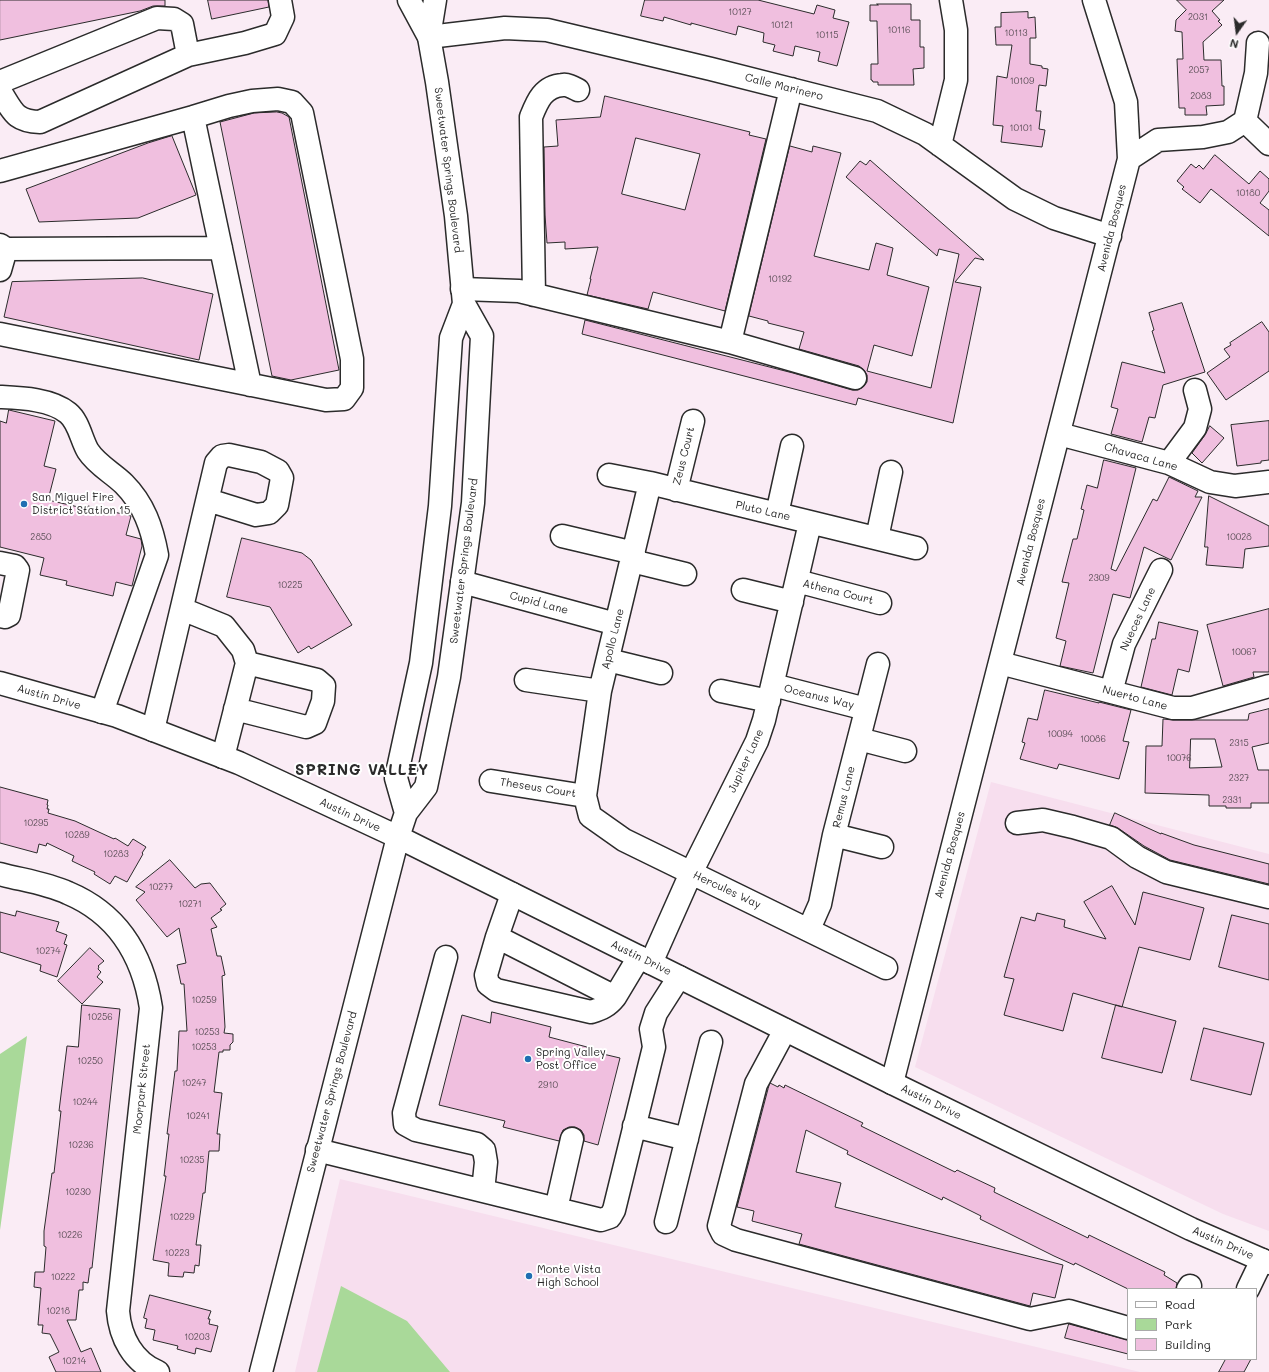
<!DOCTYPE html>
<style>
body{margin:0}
#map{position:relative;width:1269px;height:1372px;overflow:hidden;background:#faecf5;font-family:Mali,sans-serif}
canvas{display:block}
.legend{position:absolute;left:1127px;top:1288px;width:130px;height:72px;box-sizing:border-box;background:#fff;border:1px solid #aaa;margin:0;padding:5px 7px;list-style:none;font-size:12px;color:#2b2b2b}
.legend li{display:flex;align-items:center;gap:8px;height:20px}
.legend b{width:20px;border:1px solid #aaa}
.north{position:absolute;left:1217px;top:12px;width:40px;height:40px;-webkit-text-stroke:3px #fff;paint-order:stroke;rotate:194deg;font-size:11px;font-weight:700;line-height:16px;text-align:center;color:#2b2b2b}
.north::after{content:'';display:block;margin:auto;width:14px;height:18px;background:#2b2b2b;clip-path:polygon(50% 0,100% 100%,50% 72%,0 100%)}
</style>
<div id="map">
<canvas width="1269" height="1372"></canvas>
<ul class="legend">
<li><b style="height:5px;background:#fff"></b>Road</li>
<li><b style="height:11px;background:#a9d999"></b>Park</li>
<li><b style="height:11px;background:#f0bfdf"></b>Building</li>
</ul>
<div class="north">N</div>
</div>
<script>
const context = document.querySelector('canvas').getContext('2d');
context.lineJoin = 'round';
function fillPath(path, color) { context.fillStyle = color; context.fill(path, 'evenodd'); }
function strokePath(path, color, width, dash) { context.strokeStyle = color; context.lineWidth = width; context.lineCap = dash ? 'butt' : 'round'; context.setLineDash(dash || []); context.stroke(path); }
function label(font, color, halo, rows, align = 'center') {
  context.font = font + ' Mali,sans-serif'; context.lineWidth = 4; context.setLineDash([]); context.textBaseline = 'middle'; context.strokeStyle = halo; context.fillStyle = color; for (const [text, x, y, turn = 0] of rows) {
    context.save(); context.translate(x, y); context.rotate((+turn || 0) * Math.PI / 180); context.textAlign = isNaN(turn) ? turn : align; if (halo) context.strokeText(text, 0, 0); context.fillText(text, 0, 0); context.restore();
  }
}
const built = new Path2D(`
 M991 782 1269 854V1231L1223 1214 915 1067Z
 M340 1179 1140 1372H295Z`);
const green = new Path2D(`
 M27 1036 0 1230V1054Z
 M341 1286 407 1321 450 1372H317Z`);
const building = new Path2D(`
 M0 0H165V6H153L140 11 0 40Z
 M208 0H268L269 7 212 19Z
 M645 0H758L814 14 817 5 835 10 833 18 849 22 837 66 818 61 820 52 795 46 793 56 773 51 775 45 763 42 764 33 738 26 736 35 691 23V25L664 17 663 21 641 16Z
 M1177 0H1224L1212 11 1220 20 1218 21 1222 25 1203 42 1204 60H1221L1222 86H1224V105L1206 106 1207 115H1185V108H1179L1177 59H1183L1182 32 1175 31 1176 20 1186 10Z
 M877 4H911V20H920V47H924V68L913 69 914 85H878V82H873L872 80H871V64H878L877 21H870V5H878Z
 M1028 12V18L1035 17 1036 38H1030V64L1042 66V68L1048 69 1046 86 1039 85 1036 111H1041L1039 129 1045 130 1042 147 1001 142 1003 126 993 125 997 76 1007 78 1012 45H996L995 27H1001V13Z
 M605 96 750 132 749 135 766 139 725 311 653 292 648 309 587 295 591 279H590L598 247 565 249V242L547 243 545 215 544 147 558 146 556 120 600 117ZM636 138 700 154 685 210 622 194Z
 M277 112 282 113 289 117 339 370 291 380 272 376 220 122 254 113Z
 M172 136 196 195 138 218 39 222 26 189 148 143Z
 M790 146 812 152 813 146 841 153 814 256 869 270 876 243 893 248 887 275 929 287 912 356 874 345 867 371 931 388 959 254 939 249 937 256 846 177 860 161 866 165 870 160 984 260 975 258 955 282 981 287 953 423 858 398 856 405 582 334 585 320 793 373 852 390H858L863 387 867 382V375L864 370 859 366 799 349 804 332 768 323V321L749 316Z
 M1215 155 1249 184 1260 171 1269 179V191L1260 203 1269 210V236L1211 189 1200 203 1182 189 1184 187 1177 181 1191 164 1196 168 1199 165 1203 169Z
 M143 278 213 294 199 360 4 317 12 282Z
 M1182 303 1205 372 1163 385 1155 418 1149 417 1142 442 1111 434 1118 409 1111 407 1122 362 1165 373 1152 331 1154 330 1149 313Z
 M1262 322 1269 332V371L1226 400 1207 373 1230 357 1224 349 1231 345 1230 343Z
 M9 410 55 421 44 466 56 469 48 500 87 509 88 506 131 516 126 535 141 539 142 546 132 586 116 582 113 596 66 585 67 581 40 575 44 558 0 547V421L6 423Z
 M1269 421V460L1261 461V463L1237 466 1231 425Z
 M1210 426 1224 438 1202 463 1192 453 1205 435Z
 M1104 460 1136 468 1111 569 1116 571 1153 499 1157 501 1169 477 1198 491 1195 497H1202L1171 560 1144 547 1130 598 1113 594 1093 673 1060 666 1066 641 1056 638 1069 583 1062 582 1073 539H1077L1084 510 1081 509 1087 485 1097 488Z
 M1209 496 1269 526V546L1245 549 1243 568 1206 565 1208 547H1205Z
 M242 538 302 553 311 560 352 625 311 649 309 646 298 653 270 607 227 597Z
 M1269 609V672H1253L1254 677 1223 686 1207 625Z
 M1159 622 1198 631 1189 672 1178 669 1172 695 1141 687 1152 639H1155Z
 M1045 690 1099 703V702L1131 710 1123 741 1129 742 1119 779 1059 764 1057 769 1020 759 1025 743 1022 742 1028 718 1037 720Z
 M1269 709V743L1252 747 1258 770H1269V803H1251V808H1226V806H1209V795L1145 793 1146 746H1162L1163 719 1173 720H1248L1249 714ZM1191 739H1215L1222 767 1190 768Z
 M0 787 48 800 47 805H48L47 809H49L48 813 75 821 114 839 115 838 128 846 133 839 146 847 142 853 143 854 127 882 115 876 110 884 94 874 95 872 72 861 74 856 47 843 46 846 39 844 37 853 0 843Z
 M1115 813 1161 834V833L1194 845 1269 864V884L1170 860 1144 846 1118 828 1110 825Z
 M170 860 195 888 201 884 210 883 226 904 220 909 222 910 211 918 217 927 211 929 217 956H221L225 975 222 976 225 1027 224 1033 233 1034V1042L230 1045V1050H223V1052H219L214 1092 222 1093 217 1134H220L219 1151H209L205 1193H203L196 1245H201L199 1266 195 1265 194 1273 184 1272 183 1277 168 1276 169 1263 153 1260 166 1176H164L169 1134H167L175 1071H177L179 1031H187L184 984H181L177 965 186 963 179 928 167 937 136 900 145 892 136 887Z
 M1112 886 1135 925 1143 892 1204 908 1190 960 1139 947 1122 1007 1073 993 1063 1031 1004 1015 1014 979 1004 977 1021 917 1035 921 1037 913 1065 920 1064 927 1106 939 1084 902Z
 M17 911 59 922 56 931 67 935 64 944 67 945 57 977 40 971 41 965 0 952V912L15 916Z
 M1232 915 1269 924V980L1219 967Z
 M90 948 104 961 98 966 99 967 98 969 101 972 97 977 103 982 82 1004 58 981Z
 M82 1005 120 1009 92 1268H90L88 1283 83 1282V1290H79L76 1320H67L81 1352 91 1348 101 1372H56L49 1357 59 1352 50 1334 42 1333 43 1325H38L41 1288 34 1287 35 1272H44L46 1247 44 1246V1231L52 1173H54L61 1111H59L67 1046 78 1047Z
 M1116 1005 1176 1021 1162 1073 1102 1058Z
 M492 1012 551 1027 549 1037 587 1047 586 1050 620 1058 598 1145 584 1141V1135L581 1130 575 1127H569L563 1130 559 1141 503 1127 505 1121 439 1105 462 1015 490 1023Z
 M1204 1028 1264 1043 1251 1095 1191 1080Z
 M770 1083 778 1087 779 1085 784 1088 785 1085 863 1123 861 1126 955 1172 957 1170 995 1188 994 1192 1088 1238 1089 1235 1165 1272 1164 1275 1177 1283 1176 1289H1128L1075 1263 1074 1265 1054 1256 980 1219 981 1216 943 1197 942 1200 847 1154 848 1151 806 1130 796 1172 841 1183 835 1207 1063 1265 1055 1298 1033 1293 1030 1306 799 1244 802 1234 752 1221 754 1211 737 1207 768 1089Z
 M150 1295 211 1311 208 1319H210L209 1324 218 1326 211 1352 196 1348 195 1354 177 1349 178 1346 153 1340 155 1330 145 1328 147 1319 144 1318Z
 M1069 1324 1128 1340V1354L1065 1338Z
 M1226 1359H1251L1244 1372H1219Z`);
const minor = new Path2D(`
 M429 37 505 28 547 30 711 69 877 111 925 134 1015 199 1054 218 1110 236
 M0 82 157 18 174 19 182 24 188 55
 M791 89 730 342 855 378
 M0 91C13 111 14 121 40 122L188 55 245 43 275 34 283 17 280 0
 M193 117 250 385
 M1245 121 1256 73 1258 43
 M1245 121 1269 144
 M940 145 956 80V30L951 0
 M1129 159 1158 140 1203 137 1228 132 1245 121
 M0 171 193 117 229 106 252 101 278 99 292 102 302 113 352 359V388L344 399 326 400 0 334
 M0 245 6 249 221 248
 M0 270 6 249
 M462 289 519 291 730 342
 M534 295 531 117C537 102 543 86 563 85 567 84 574 88 578 90
 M0 397C21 398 51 399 68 413 79 422 81 439 88 451 97 465 113 473 124 484 144 504 152 528 157 555L102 712
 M1059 434 1169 463 1210 482 1235 486 1269 482
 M1169 463 1195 428 1200 409 1195 390
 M609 475 650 483 916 548
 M650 483 600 691 585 796 590 816 624 840 886 968
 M676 490 693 421
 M777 514 792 446
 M562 536 634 553
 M877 538 891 472
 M632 561 685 574
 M0 563 15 566 18 570 9 615 5 617 0 616
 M797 581 880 603
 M462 582 616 624
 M743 590 792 602
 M182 609 224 626 243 650 247 663 223 757
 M608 660 661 673
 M1000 663 1173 708H1192L1269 686
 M526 680 600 691
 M773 685 866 709
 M721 691 769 701
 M1111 692 1124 644 1161 570
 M235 709 306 727 315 723 323 701 324 686 317 680 247 663
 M153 730 216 463 222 456 229 455 261 462 278 471 282 478 277 505 269 513 256 515 208 500
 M859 739 905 751
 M491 781 585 796
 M1017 823 1043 820 1073 827 1111 838 1137 857 1166 872 1269 897
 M834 835 882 847
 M0 874C22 880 46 883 68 893 118 914 143 956 151 1008L118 1311C120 1337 133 1362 158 1372
 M512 894 497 937 615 997 639 957
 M809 929 820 904 834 835 878 664
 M497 937 486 975 488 984 496 990 591 1012C601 1009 608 1006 615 997
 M446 957 404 1113 405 1124 416 1130 477 1144 484 1150 486 1162 483 1191
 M651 963 691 873 757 741 764 720 810 523
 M785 1030 756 1084 719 1226 723 1234 736 1240 1030 1319 1069 1311 1128 1328
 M892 1083 1129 159 1126 102 1094 0
 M634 1126 687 1139
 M317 1150 601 1220 610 1217 614 1210 654 1047 651 1029 656 1013 679 977
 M556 1209 572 1139
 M666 1222 711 1042
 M1188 1289 1190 1286
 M1248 1289 1262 1260`);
const major = new Path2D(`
 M429 37 435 0
 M0 683 117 716 239 763 398 837 892 1083 1191 1229 1269 1263
 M406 813 396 778 421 663 440 506 451 338 464 304
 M261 1372 398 837 406 813 426 787 449 677 473 503 482 336 464 304 456 216 437 82 429 37 409 0`);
const markers = [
 [24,504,4,"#1f6fb2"],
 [528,1059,4,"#1f6fb2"],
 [529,1276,4,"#1f6fb2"]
];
const numberNames = [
 ["10127",740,12],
 ["2031",1198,17],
 ["10121",782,25],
 ["10116",899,30],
 ["10113",1016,33],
 ["10115",827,35],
 ["2057",1199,70],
 ["10109",1022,81],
 ["2083",1201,96],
 ["10101",1021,128],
 ["10180",1248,193],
 ["10192",780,279],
 ["2850",41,537],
 ["10028",1239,537],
 ["2309",1099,578],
 ["10225",290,585],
 ["10067",1244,652],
 ["10094",1060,734],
 ["10086",1093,739],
 ["2315",1239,743],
 ["10076",1179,758],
 ["2327",1239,778],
 ["2331",1232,800],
 ["10295",36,823],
 ["10289",77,835],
 ["10283",116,854],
 ["10277",161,887],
 ["10271",190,904],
 ["10274",48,951],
 ["10259",204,1000],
 ["10256",100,1017],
 ["10253",207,1032],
 ["10253",204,1047],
 ["10250",90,1061],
 ["10247",194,1083],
 ["2910",548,1085],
 ["10244",85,1102],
 ["10241",198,1116],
 ["10236",81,1145],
 ["10235",192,1160],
 ["10230",78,1192],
 ["10229",182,1217],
 ["10226",70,1235],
 ["10223",177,1253],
 ["10222",63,1277],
 ["10218",58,1311],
 ["10203",197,1337],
 ["10214",74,1361]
];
const streetNames = [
 ["Calle Marinero",784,87,14],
 ["Sweetwater Springs Boulevard",448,170,83],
 ["Avenida Bosques",1112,228,-76],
 ["Zeus Court",684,456,-76],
 ["Chavaca Lane",1141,457,16],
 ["Pluto Lane",763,511,13],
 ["Avenida Bosques",1031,542,-76],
 ["Sweetwater Springs Boulevard",464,561,-83],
 ["Athena Court",838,592,14],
 ["Cupid Lane",539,603,15],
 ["Nueces Lane",1138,619,-65],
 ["Apollo Lane",613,639,-76],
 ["Austin Drive",49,697,16],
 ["Oceanus Way",819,697,14],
 ["Nuerto Lane",1135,698,15],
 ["Jupiter Lane",746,761,-65],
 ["Theseus Court",538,788,9],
 ["Remus Lane",844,797,-76],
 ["Austin Drive",350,815,25],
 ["Avenida Bosques",950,855,-75],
 ["Hercules Way",727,890,25],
 ["Austin Drive",641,958,26],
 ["Moorpark Street",142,1089,-84],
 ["Sweetwater Springs Boulevard",332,1092,-75],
 ["Austin Drive",931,1102,26],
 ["Austin Drive",1223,1243,24]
];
const poiNames = [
 ["San Miguel Fire",32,498],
 ["District Station 15",32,511],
 ["Spring Valley",536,1053],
 ["Post Office",536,1066],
 ["Monte Vista",537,1270],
 ["High School",537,1283]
];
const districtNames = [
 ["SPRING VALLEY",362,770]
];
fillPath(built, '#f7deee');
fillPath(green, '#a9d999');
fillPath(building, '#f0bfdf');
strokePath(building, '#2b2b2b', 1);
strokePath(minor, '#2b2b2b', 25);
strokePath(major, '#2b2b2b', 25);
strokePath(minor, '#fff', 22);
strokePath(major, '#fff', 22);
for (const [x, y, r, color] of markers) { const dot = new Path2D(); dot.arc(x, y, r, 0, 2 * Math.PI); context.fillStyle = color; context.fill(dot); strokePath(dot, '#fff', 1.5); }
label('9px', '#5c5058', null, numberNames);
label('11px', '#2b2b2b', '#fff', streetNames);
label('11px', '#2b2b2b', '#fff', poiNames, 'left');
context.letterSpacing = '1px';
label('bold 15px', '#2b2b2b', '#fff', districtNames);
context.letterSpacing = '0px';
</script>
